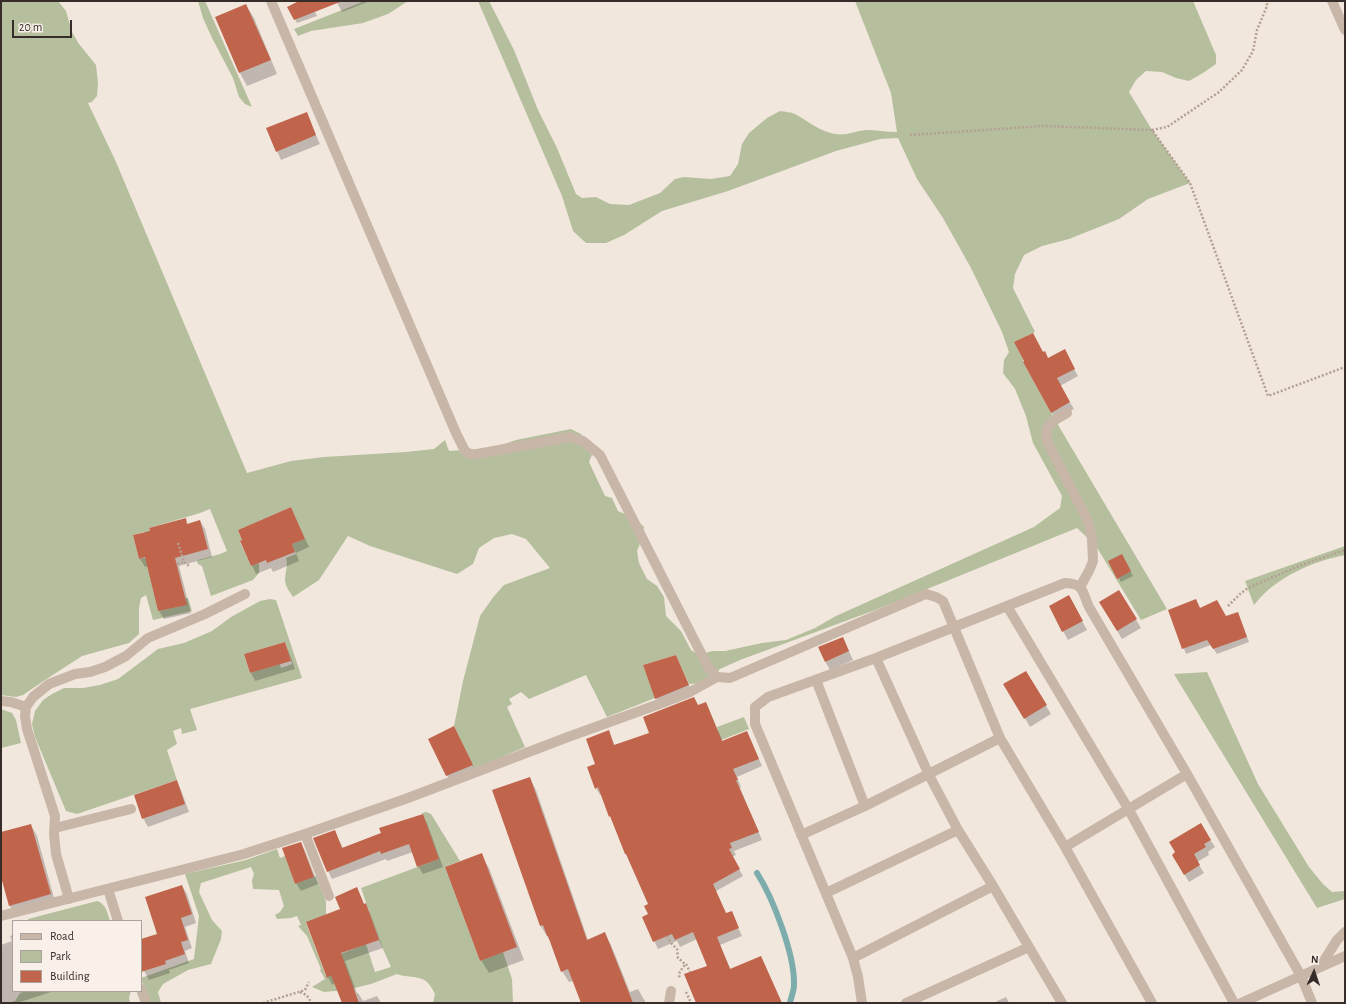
<!DOCTYPE html>
<style>
body{margin:0}
#map{position:relative;width:1346px;height:1004px;overflow:hidden;background:#f1e7dd;font-family:"Alegreya Sans",sans-serif}
canvas{display:block}
.frame{position:absolute;inset:0;border:2px solid #362c29;pointer-events:none}
.legend{position:absolute;left:12px;top:920px;width:130px;height:72px;box-sizing:border-box;background:#f9f1e9;border:1px solid #aba29c;margin:0;padding:5px 7px;list-style:none;font-size:12px;color:#362c29}
.legend li{display:flex;align-items:center;gap:8px;height:20px}
.legend b{width:20px;border:1px solid #aba29c}
.north{position:absolute;left:1294px;top:952px;width:40px;height:40px;-webkit-text-stroke:3px #f9f1e9;paint-order:stroke;rotate:3deg;font-size:11px;font-weight:700;line-height:16px;text-align:center;color:#362c29}
.north::after{content:'';display:block;margin:auto;width:14px;height:18px;background:#362c29;clip-path:polygon(50% 0,100% 100%,50% 72%,0 100%)}
.scale{position:absolute;left:12px;top:20px;width:60px;height:18px;box-sizing:border-box;border:2px solid #362c29;border-top:0;padding-left:5px;font-size:12px;line-height:14px;white-space:nowrap;color:#362c29;-webkit-text-stroke:3px #f9f1e9;paint-order:stroke}
</style>
<div id="map">
<canvas width="1346" height="1004"></canvas>
<div class="frame"></div>
<ul class="legend">
<li><b style="height:5px;background:#c8b6a9"></b>Road</li>
<li><b style="height:11px;background:#b5bf9d"></b>Park</li>
<li><b style="height:11px;background:#c0644c"></b>Building</li>
</ul>
<div class="north">N</div>
<div class="scale">20 m</div>
</div>
<script>
const context = document.querySelector('canvas').getContext('2d');
context.lineJoin = 'round';
function fillPath(path, color) { context.fillStyle = color; context.fill(path, 'evenodd'); }
function strokePath(path, color, width, dash) { context.strokeStyle = color; context.lineWidth = width; context.lineCap = dash ? 'butt' : 'round'; context.setLineDash(dash || []); context.stroke(path); }
const green = new Path2D(`
 M1 1H58L66 11 72 32 79 44 96 65 98 83 97 96 92 102 88 103 116 162 247 473 291 461 324 457 406 452 434 449 445 440 449 451 493 448 516 440 571 429 581 434 593 452 589 462 605 496 612 498 618 511 636 519 644 527 643 536 637 551 639 563 647 579 657 586 664 597 666 616 681 631 691 650 699 655 712 651H725L762 643 786 640 815 628 836 616 1034 527 1060 508 1062 496 1033 443 1026 416 1015 389 1003 373 1004 360 1009 352 1002 332 971 268 943 218 917 179 898 138 880 139 836 151 728 191 662 211 624 235 606 243H586L573 231 562 196 478 1H489L514 50 538 110 557 148 576 194 582 198 596 197 610 204 629 205 660 193 675 179 684 177 711 179 730 176 738 164 742 144 749 133 767 118 780 111C785 112 791 112 795 114 808 121 821 132 835 134 846 136 855 131 866 130 876 130 886 132 897 132L891 93 855 1H1193L1216 55V64L1203 73 1189 81 1176 78 1162 72 1146 71 1136 80 1129 92 1152 130 1190 183 1148 199 1119 219 1069 239 1042 246 1024 255 1015 274 1013 288 1035 332 1015 342 1023 359V362L1051 413 1167 609 1141 620 1096 546 1077 528 878 609 740 660 720 669 710 679 701 683 689 684 676 655 643 665 655 698 607 717 586 675 529 699 521 692 509 699 512 704 507 707 525 747 474 769 454 726 463 681 480 616 494 596 504 585 550 568 526 539 512 534 494 538 479 548 473 564 457 574 370 546 348 536 319 580 293 597C291 593 287 589 286 585 283 576 289 567 286 558L296 554 292 544 305 539 291 507 238 530 242 540 240 542 251 566 259 563V573L253 580 211 596 202 566 198 564 197 562 198 560 220 554 227 551 210 509 200 513 149 528 150 533 144 532 133 535 139 559 144 558 146 559 158 611 186 605 185 598H188L192 611 153 620 146 595 141 598 139 608V634L129 643 82 656 45 680 23 695 16 697 1 695Z
 M198 1H205L252 107 245 104 239 97 233 78 212 38 203 18Z
 M365 1H408L388 14 363 23 311 31 298 36 294 29Z
 M1345 546V555C1311 562 1276 577 1254 605L1245 581Z
 M270 599 276 600 302 678 190 709 197 730 182 734 181 728 173 731 177 744 167 750 177 780 77 814 66 811 35 737 32 724 35 711 43 700 52 694 64 688H83L100 685 118 679 158 649 184 643 212 631 231 617 260 601ZM285 642 292 664 281 668 280 664 250 673 244 654Z
 M1207 672 1258 784 1309 867 1323 884 1332 892 1345 891V899L1317 908 1174 674Z
 M1 709 12 713 16 720 21 743 1 748Z
 M744 717 749 729 678 757 712 735 718 732 717 727Z
 M426 812 431 814 460 861 445 867 480 961 503 952 512 979 513 1003H433L435 994C433 990 431 986 428 983 421 975 407 978 397 974L371 984 346 990 324 992 312 987 325 979 320 970 321 969 307 936 298 926 301 925 297 916 291 918 277 919 275 915 280 912 284 906 279 890 253 889 252 880 254 874 251 867 201 883 199 892 212 920 222 931 221 939 211 964 188 970 163 984 158 992 161 1003H149L141 978 194 959 199 916 185 874 246 860 277 849 280 858 285 856 295 884 316 876 326 902V915L306 923 326 976 341 954 366 944 375 972 391 967 379 940 361 888 439 859 422 813Z
 M97 901C106 904 107 912 110 921H28V919Z
 M25 991H131L129 998 130 1003H9L15 1001 20 993Z`);
const shadow = new Path2D(`
 M302 1H310L317 16 297 23 289 7Z
 M336 1H370L342 12Z
 M246 5 254 18 277 74 247 86 240 73 216 18Z
 M306 113 320 144 281 160 277 151Z
 M1068 358 1078 376 1060 386 1074 409 1055 419 1024 362Z
 M291 508 309 547 296 553 299 561 273 572 271 568 256 574 241 542Z
 M185 519 188 525 200 521 205 529 212 557 179 566 191 613 164 619 159 611 148 566 145 567 140 559 134 536Z
 M1122 555 1133 576 1121 582 1110 561Z
 M1119 591 1141 628 1122 639 1100 602Z
 M1069 597 1087 630 1068 640 1050 607Z
 M1200 609 1226 617 1238 613 1249 642 1217 654 1211 645 1186 654 1169 610Z
 M843 638 853 660 830 670 825 661Z
 M284 643 289 652 295 669 255 681 251 673Z
 M676 656 693 694 661 707 656 698Z
 M1026 672 1051 714 1030 727 1005 684Z
 M706 703 723 742 747 732 762 766 737 777 741 787 740 788 762 840 734 851 736 855 732 857 743 876 716 891 726 914 731 912 742 936 720 945 731 970 761 957 782 1003H697L708 966 697 939 680 947 677 941 658 949 643 917 649 915V905L626 854 602 795H600L596 788V765L608 732 615 746 650 733Z
 M458 736 477 774 452 785 429 739Z
 M530 778 536 790 588 940 605 934 611 945 630 992 638 989 646 1003H583L574 981 569 982 562 971 552 944 540 925Z
 M176 781 181 790 189 812 148 827 143 818Z
 M422 815 427 823 443 867 423 874 418 866 413 852 387 861 386 859 332 879 328 871 335 832 343 848 382 833Z
 M1200 824 1215 847 1208 852 1209 855 1197 862 1204 873 1189 882 1177 862Z
 M31 825 37 836 56 905 16 916 10 906 1 873V833Z
 M301 843 305 851 318 884 301 891 296 883Z
 M481 855 489 868 524 960 489 973 481 960Z
 M182 886 187 894 196 923 185 927 192 948 185 951 189 963 169 970 170 973 149 980 144 971 141 963V940L159 934Z
 M357 888 364 905 370 913 383 948 345 961 357 993H358L363 1001 377 996 381 1003H343L335 983 332 985 328 977 307 923 341 910Z
 M13 935V991L51 992 17 1003H1V945L12 941 10 936Z
 M1006 997 1009 1003H993Z`);
const stream = new Path2D(`
 M757 873C773 898 795 955 794 985 794 991 791 997 790 1003`);
const building = new Path2D(`
 M299 1H339L340 2 294 20 287 7Z
 M246 4 271 60 239 73 215 17Z
 M307 112 316 135 276 152 266 128Z
 M1033 333 1043 352 1045 351 1048 358 1065 349 1075 369 1057 378 1070 402 1051 413 1023 362 1024 361 1014 342Z
 M291 507 305 539 292 544 295 552 267 563 266 560 251 566 240 541 242 540 238 530Z
 M186 518 187 524 200 520 208 549 175 558 187 605 158 611 145 557 139 559 133 535 150 531 149 528Z
 M1122 554 1131 571 1117 579 1108 561Z
 M1119 590 1137 619 1117 631 1099 602Z
 M1069 595 1083 621 1062 632 1049 606Z
 M1196 599 1200 608 1217 600 1226 616 1238 612 1247 637 1213 649 1207 640 1182 649 1168 610Z
 M843 637 849 651 825 662 818 647Z
 M285 642 291 661 250 673 244 654Z
 M676 655 689 685 655 699 643 665Z
 M1026 671 1047 705 1024 719 1003 684Z
 M694 697 698 705 706 702 722 741 747 731 759 759 733 769 738 780H736L759 832 730 843 732 848 729 849 740 869 713 884 726 913 732 911 739 928 717 937 730 969 761 956 782 1003H696L684 974 707 966 693 932 675 940 672 934 653 942 642 917 648 914 644 906 648 904 626 854H625L610 816 609 817 598 787 595 789 587 767 595 764 586 739 609 730 614 745 649 733 643 717Z
 M454 726 473 765 446 776 428 739Z
 M530 777 587 940 605 932 633 1003H581L568 969 561 972 548 936H547L543 925 540 926 492 790Z
 M177 780 185 804 142 819 134 795Z
 M423 814 439 859 417 867 409 844 381 854 380 851 327 872 313 838 335 830 342 848 381 833 379 828Z
 M1201 823 1211 840 1204 844 1206 847 1194 854 1200 865 1184 875 1172 855 1175 852 1169 842Z
 M31 824 51 894 9 906 1 877V832Z
 M301 842 314 877 295 884 282 848Z
 M482 853 517 947 480 961 445 867Z
 M182 885 192 914 181 918 188 940 181 942 185 954 165 961 166 964 141 972V939L157 934 145 897Z
 M357 887 364 904 366 903 379 940 341 953 359 1003H342L331 975 327 978 306 922 340 909 335 897Z`);
const path = new Path2D(`
 M1152 130 1167 127 1219 92 1242 70 1253 51 1257 30 1267 6V1
 M910 135 1043 126 1152 130 1190 183 1268 396 1345 367
 M178 543 184 562 189 566
 M177 564 184 562
 M1228 606 1240 594 1248 588 1301 565 1345 550
 M667 936 671 943 677 949 678 958 685 964C683 970 677 971 680 979
 M686 964 690 972
 M300 992C306 994 309 997 311 1003
 M686 992 691 1003
 M263 1003 305 990 309 982`);
const lane = new Path2D(`
 M1332 1 1345 30
 M1 701 11 702 26 707
 M55 828 131 809
 M1320 967 1337 940 1345 932
 M669 1003 671 991`);
const street = new Path2D(`
 M271 1 456 433 465 451 472 455 570 437 583 441 600 455 708 667 717 677 730 678 926 594 936 597 943 601 1000 738 1065 847 1152 1003
 M1067 413C1052 422 1042 424 1048 443L1088 521 1092 539 1093 561 1089 571 1080 587
 M1007 606 1129 810 1234 1003
 M876 658 929 775 958 830 993 886 1062 1003
 M816 680 865 806
 M305 834 329 896
 M801 835 865 806 1000 738
 M1065 847 1187 774
 M108 889 118 921
 M826 893 958 830
 M69 899 56 854 54 834 55 816 27 729 25 716 26 707 33 697 49 684 75 674 90 672 105 667 126 656 148 638 205 614 245 594
 M1 916 244 854 305 834 408 798 568 737 662 703 690 692 717 677
 M853 958 993 886
 M141 989 146 1003
 M862 1003 858 977 853 958 755 724V707L768 697 876 658 1065 583C1085 584 1082 592 1089 607L1187 774 1301 976 1312 1003
 M906 1003 1029 947
 M1241 1003 1345 956`);
fillPath(green, '#b5bf9d');
fillPath(shadow, '#0003');
strokePath(stream, '#7dacad', 6);
fillPath(building, '#c0644c');
strokePath(path, '#b4a093', 2.5, [2, 2]);
strokePath(lane, '#c8b6a9', 10);
strokePath(street, '#c8b6a9', 10);
</script>
